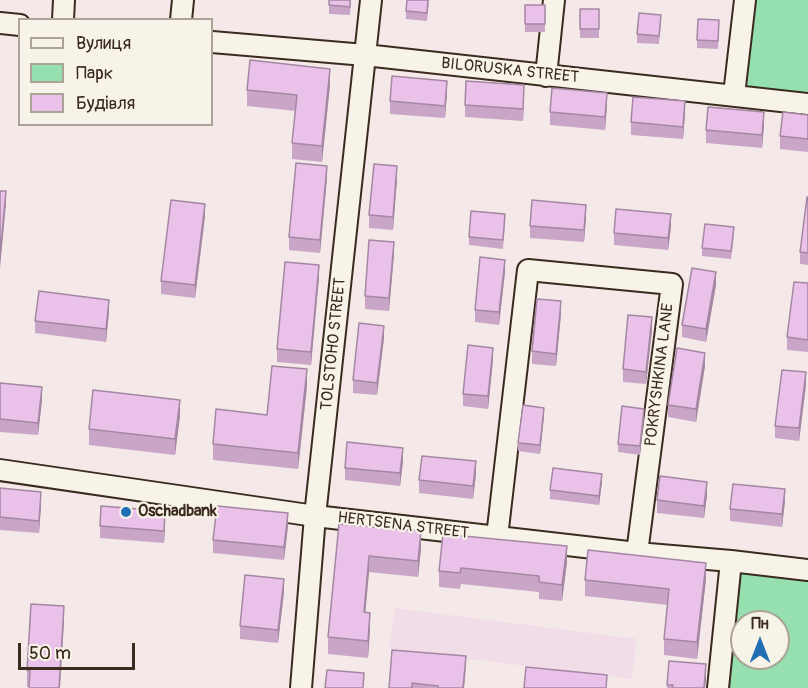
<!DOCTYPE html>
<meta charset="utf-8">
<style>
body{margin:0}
#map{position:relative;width:808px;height:688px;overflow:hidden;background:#f4e9e8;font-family:Pangolin,sans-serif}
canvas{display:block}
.legend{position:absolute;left:18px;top:18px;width:195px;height:108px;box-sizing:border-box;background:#f7f3e8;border:2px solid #aca397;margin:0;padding:8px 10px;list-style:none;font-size:18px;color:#3b2a1e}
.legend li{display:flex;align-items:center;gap:12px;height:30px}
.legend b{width:30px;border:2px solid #aca397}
.north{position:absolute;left:730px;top:610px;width:60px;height:60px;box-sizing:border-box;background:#f7f3e8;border:2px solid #aca397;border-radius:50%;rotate:0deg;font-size:16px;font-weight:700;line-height:24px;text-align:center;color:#3b2a1e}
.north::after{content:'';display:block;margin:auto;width:21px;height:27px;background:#1f6fb2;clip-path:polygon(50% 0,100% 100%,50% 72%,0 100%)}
.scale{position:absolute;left:18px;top:643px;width:117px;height:27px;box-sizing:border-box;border:3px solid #3b2a1e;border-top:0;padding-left:8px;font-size:18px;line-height:21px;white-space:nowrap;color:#3b2a1e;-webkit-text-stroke:4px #f7f3e8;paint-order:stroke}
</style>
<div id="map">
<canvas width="808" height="688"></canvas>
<ul class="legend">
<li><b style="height:8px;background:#f7f3e8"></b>Вулиця</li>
<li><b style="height:16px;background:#96dfae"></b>Парк</li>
<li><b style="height:16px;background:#eac1e8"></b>Будівля</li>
</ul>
<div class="north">Пн</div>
<div class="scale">50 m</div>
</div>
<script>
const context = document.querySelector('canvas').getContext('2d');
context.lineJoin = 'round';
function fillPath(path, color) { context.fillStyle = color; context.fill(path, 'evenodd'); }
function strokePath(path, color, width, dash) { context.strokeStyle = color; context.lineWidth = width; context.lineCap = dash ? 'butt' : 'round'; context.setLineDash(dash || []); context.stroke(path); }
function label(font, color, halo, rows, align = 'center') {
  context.font = font + ' Pangolin,sans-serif'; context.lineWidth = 4.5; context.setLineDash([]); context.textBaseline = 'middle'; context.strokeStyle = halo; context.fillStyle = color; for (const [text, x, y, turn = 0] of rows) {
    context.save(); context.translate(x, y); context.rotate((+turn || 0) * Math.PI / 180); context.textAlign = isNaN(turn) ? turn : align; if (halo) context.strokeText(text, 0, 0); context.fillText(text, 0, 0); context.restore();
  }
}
const built = new Path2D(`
 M395 608 637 639 632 679 389 649Z`);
const green = new Path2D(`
 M741 0H808V104L731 93Z
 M731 561 808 570V688H718ZM742 622H778V658H742Z`);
const minor = new Path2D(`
 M63 20 64 0
 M181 20 183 0
 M0 23 20 25
 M212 42 365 55 808 104
 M546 76 554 0
 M734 95 745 0
 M0 470 315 516 637 553 731 561 808 570
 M497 537 528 270 672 284 637 553
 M301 688 315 516 371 0
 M718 688 731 561`);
const wall = new Path2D(`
 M329 0H351L350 15 329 14Z
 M429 0 427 21 406 19V11Z
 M525 5H545V32H525Z
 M580 9H599V38H580Z
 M661 23 659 44 637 43V34Z
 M719 29 718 49 697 48V40Z
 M330 85 322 162 292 159V143L296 111 247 106V90Z
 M447 93 445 118 390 114V101Z
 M524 97 523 121 465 117V105Z
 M607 106 605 130 550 125V112Z
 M685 114 683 139 631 135V122Z
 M808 115V152L780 149V136Z
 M764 125 762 148 706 143V130Z
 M327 178 320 253 289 250V237Z
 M397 179 393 230 369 228V215Z
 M808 197V265L800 264V252Z
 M205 216 195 298 161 294V281Z
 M586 217 584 242 530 238V226Z
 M505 223 503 249 469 245V237Z
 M671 227 668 250 614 245V233Z
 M734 236 731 259 702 256V248Z
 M394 254 389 311 365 309V296Z
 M505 272 499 325 475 322V310Z
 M319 277 311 365 277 362V349Z
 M808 283V352L787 350V337Z
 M716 285 706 342 682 337V325Z
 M109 312 106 342 35 333V321Z
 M561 314 556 366 532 364V351Z
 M652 330 646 384 623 382V369Z
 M384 338 377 395 353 393V380Z
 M493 360 488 409 463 406V394Z
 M705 366 696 422 668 417V405Z
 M0 383 42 400 38 435 0 432Z
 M806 385 799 441 775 438V426Z
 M307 386 298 469 213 460V444L267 415Z
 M180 416 175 455 89 445V429Z
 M544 416 540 454 518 451V443Z
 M644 417 640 455 618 452V444Z
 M403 461 400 486 345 480V468Z
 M476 474 473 499 419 493V480Z
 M602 482 599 505 550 499V490Z
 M0 488 41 505 39 533 0 530Z
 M707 495 704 518 657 513V500Z
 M785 501 782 527 730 521V509Z
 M165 524 164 543 100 538V526Z
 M339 524 421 548 418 577 369 572 365 612 370 629 368 658 328 654V637Z
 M288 526 284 560 213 553V540Z
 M443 534 567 562 562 601 539 599V592L461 584 460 589 439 587V571Z
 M706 579 697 659 664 655V639L668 605 585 596V580Z
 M284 592 278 643 240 639V626Z
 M64 622 29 687H27V670Z
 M669 661 706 677 705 688H667Z
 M466 669 464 688H389Z`);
const shadedWall = new Path2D(`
 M330 69V85L322 162V146Z
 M447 81V93L445 118V106Z
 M524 85V97L523 121V109Z
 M607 93V106L605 130V117Z
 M685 101V114L683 139V127Z
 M764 112V125L762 148V135Z
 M327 166V178L320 253V240Z
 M397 166V179L393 230V217Z
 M6 191V204L0 268V256Z
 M205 204V216L195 298V285Z
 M586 205V217L584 242V230Z
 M671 214V227L668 250V238Z
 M394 242V254L389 311V298Z
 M505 260V272L499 325V312Z
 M319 265V277L311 365V352Z
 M716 272V285L706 342V329Z
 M109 300V312L106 342V329Z
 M561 301V314L556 366V354Z
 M652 317V330L646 384V372Z
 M384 326V338L377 395V383Z
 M493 348V360L488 409V396Z
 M705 353V366L696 422V409Z
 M307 369V386L298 469V453Z
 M806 372V385L799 441V428Z
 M42 387V400L38 435V423Z
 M180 400V416L175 455V439Z
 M544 408V416L540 454V445Z
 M644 409V417L640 455V446Z
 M403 448V461L400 486V473Z
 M476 461V474L473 499V486Z
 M602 474V482L599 505V496Z
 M707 482V495L704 518V506Z
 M785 489V501L782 527V514Z
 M41 492V505L39 533V521Z
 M165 511V524L164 543V531Z
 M288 513V526L284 560V547Z
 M421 531V548L418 577V561Z
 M567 546V562L562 601V585Z
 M369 556V572L364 628V612Z
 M706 563V579L697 659V642Z
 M284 579V592L278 643V630Z
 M64 606V622L60 688H59Z
 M370 613V629L368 658V641Z
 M466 656 464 688H463Z
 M706 664V677L705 688H704Z`);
const building = new Path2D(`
 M329 0H350V7L329 5Z
 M407 0H428L427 13 406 11Z
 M525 5H545V24H525Z
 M580 9H599V29H580Z
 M639 13 661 15 659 36 637 34Z
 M698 19 719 20 718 41 697 40Z
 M250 60 330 69 322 146 292 143 297 95 247 90Z
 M392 76 447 81 445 106 390 101Z
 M466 81 524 85 523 109 465 105Z
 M552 88 607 93 605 117 550 112Z
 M633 97 685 101 683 127 631 122Z
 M708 107 764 112 762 135 706 130Z
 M783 112 808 115V139L780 136Z
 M296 163 327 166 320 240 289 237Z
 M374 164 397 166 393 217 369 215Z
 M0 191H6L0 256Z
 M807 197H808V253L800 252Z
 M171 200 205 204 195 285 161 281Z
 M532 200 586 205 584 230 530 226Z
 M616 209 671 214 668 238 614 233Z
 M471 211 505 214 503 240 469 237Z
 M705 224 734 227 731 251 702 248Z
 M369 240 394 242 389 298 365 296Z
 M480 257 505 260 499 312 475 310Z
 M285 262 319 265 311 352 277 349Z
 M692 268 716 272 706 329 682 325Z
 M794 282 808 283V340L787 337Z
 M39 291 109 300 106 329 35 321Z
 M537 299 561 301 556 354 532 351Z
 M628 315 652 317 646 372 623 369Z
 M359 323 384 326 377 383 353 380Z
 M468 345 493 348 488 396 463 394Z
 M677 348 705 353 696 409 668 405Z
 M272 366 307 369 298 453 213 444 216 409 267 415Z
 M782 370 806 372 799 428 775 426Z
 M0 383 42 387 38 423 0 419Z
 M93 390 180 400 175 439 89 429Z
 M523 405 544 408 540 445 518 443Z
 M622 406 644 409 640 446 618 444Z
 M347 442 403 448 400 473 345 468Z
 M422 456 476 461 473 486 419 480Z
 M553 468 602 474 599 496 550 490Z
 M660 476 707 482 704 506 657 500Z
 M733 484 785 489 782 514 730 509Z
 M0 488 41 492 39 521 0 517Z
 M101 506 165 511 164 531 100 526Z
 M217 506 288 513 284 547 213 540Z
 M339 524 421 531 418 561 369 556 364 612 370 613 368 641 328 637Z
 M443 534 567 546 562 585 539 582V576L461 568 460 573 439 571Z
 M588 550 706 563 697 642 664 639 669 589 585 580Z
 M245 575 284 579 278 630 240 626Z
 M31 604 64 606 59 688H29L30 671 27 670Z
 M392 650 466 656 463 688H438V686L412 683V688H389Z
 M669 661 706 664 704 688H672L673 685H667Z
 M526 667 607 675 606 688H524Z
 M327 670 364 673 363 688H325Z`);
const markers = [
 [126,512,6,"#1f6fb2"]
];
const streetNames = [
 ["BILORUSKA STREET",510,71,6],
 ["TOLSTOHO STREET",334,344,-84],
 ["POKRYSHKINA LANE",660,375,-83],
 ["HERTSENA STREET",403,526,7]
];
const poiNames = [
 ["Oschadbank",138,512]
];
fillPath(built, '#f1dde8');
fillPath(green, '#96dfae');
strokePath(minor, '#3b2a1e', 24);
strokePath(minor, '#f7f3e8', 20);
fillPath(wall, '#c9a6c8');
fillPath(shadedWall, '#a487a2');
fillPath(building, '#eac1e8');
strokePath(building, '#a487a2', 1.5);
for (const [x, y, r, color] of markers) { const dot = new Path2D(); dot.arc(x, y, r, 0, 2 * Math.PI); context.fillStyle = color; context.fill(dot); strokePath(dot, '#f7f3e8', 2); }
label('16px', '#3b2a1e', '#f7f3e8', streetNames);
label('bold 16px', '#3b2a1e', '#f7f3e8', poiNames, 'left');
</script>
